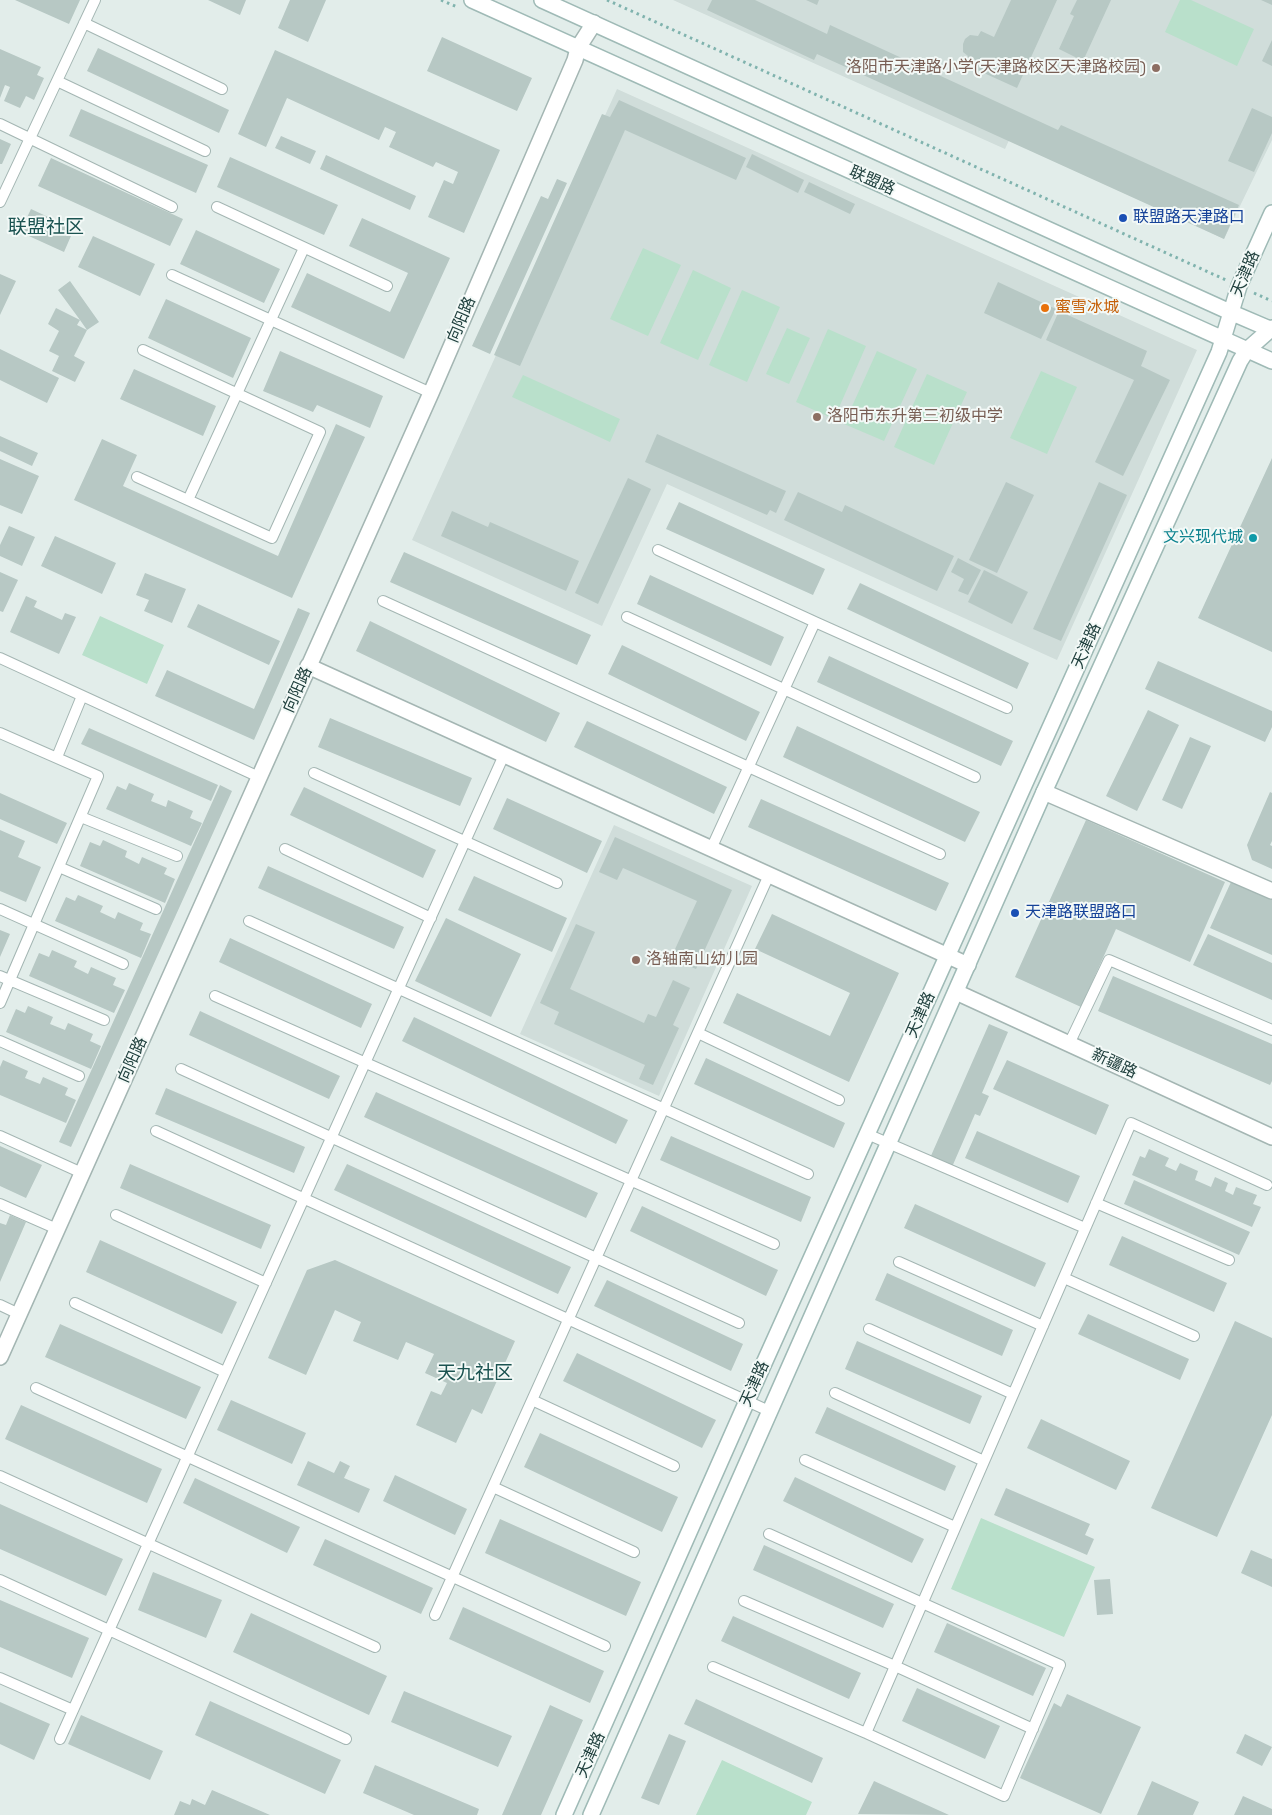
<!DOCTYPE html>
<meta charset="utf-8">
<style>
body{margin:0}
canvas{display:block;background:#e2edea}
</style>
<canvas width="1272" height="1815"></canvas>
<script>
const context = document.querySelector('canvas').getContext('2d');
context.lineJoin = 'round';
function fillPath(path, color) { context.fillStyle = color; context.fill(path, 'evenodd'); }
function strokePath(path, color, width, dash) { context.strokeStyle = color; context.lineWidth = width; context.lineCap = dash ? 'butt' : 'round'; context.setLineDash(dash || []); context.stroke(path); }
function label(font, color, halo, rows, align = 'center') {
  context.font = font + ' "Space Grotesk","Noto Sans SC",sans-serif'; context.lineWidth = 4; context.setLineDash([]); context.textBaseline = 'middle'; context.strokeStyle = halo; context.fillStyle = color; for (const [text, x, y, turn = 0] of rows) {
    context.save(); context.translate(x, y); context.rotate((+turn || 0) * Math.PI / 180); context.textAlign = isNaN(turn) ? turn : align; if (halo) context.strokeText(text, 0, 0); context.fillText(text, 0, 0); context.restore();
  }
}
const built = new Path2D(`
 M673 0H1272V140L1224 239 1011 136 1005 149Z
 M617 89 1197 350 1057 660 667 484 602 626 412 540Z
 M614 825 752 886 659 1096 520 1034Z`);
const green = new Path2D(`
 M1180 0H1191L1254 29 1237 66 1165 32Z
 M643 248 681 265 648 336 610 319Z
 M693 270 731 288 698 360 660 343Z
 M742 290 780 307 747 382 709 365Z
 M787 328 810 338 789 384 766 374Z
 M828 329 866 346 834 419 796 402Z
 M877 351 917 369 884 441 844 424Z
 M1041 371 1077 387 1047 454 1010 438Z
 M927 374 967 392 934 465 894 447Z
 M523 375 620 419 610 442 512 397Z
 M100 616 164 645 147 684 82 655Z
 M981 1518 1095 1567 1064 1637 951 1589Z
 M722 1760 812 1802 806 1815H696Z`);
const building = new Path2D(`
 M15 0H80L69 24Z
 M208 0H246L240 15Z
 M290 0H326L308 42 278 28Z
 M712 0H755L827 34 830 25 1058 130 1061 125 1239 205 1224 239 817 54 814 60 707 10Z
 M806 0H819L817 5Z
 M1011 0H1057L1017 88 964 64 968 56 963 52V44L965 39 970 35 978 36 981 31 994 37Z
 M1077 0H1111L1083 61 1059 49 1074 16 1070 14Z
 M1261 0H1272V5Z
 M442 37 532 78 517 111 427 71Z
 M1272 40V66L1262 61Z
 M98 48 229 110 219 133 87 71Z
 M0 49 41 67 37 75 44 78 34 100 26 96 20 108 4 101 10 87 5 85 0 98Z
 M275 50 500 150 464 233 428 217 444 180 453 184 458 172 436 162 433 167 389 147 396 132 385 127 379 140 287 98 266 147 238 134Z
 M619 100 746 158 736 180 625 130 520 366 494 355 602 114 610 117Z
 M1252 108 1272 117V133L1254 172 1228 161Z
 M81 109 208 165 196 193 69 136Z
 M281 136 316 151 310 164 275 148Z
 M0 139 11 144 2 164H0Z
 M752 154 804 180 798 193 746 167Z
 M326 155 416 196 410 210 320 169Z
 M230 157 338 205 324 235 217 187Z
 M51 158 183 219 170 246 38 186Z
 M557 179 567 183 490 354 472 346 541 196 548 199Z
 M809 182 855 204 850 214 804 192Z
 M31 209 74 229 64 252 20 232Z
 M362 218 450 258 404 359 291 307 307 273 390 312 408 273 349 246Z
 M196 230 280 269 264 303 180 264Z
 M93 236 155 264 140 296 78 267Z
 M0 274 16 281 0 315Z
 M70 281 99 322 87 330 80 320 77 325 87 330 74 356 85 362 75 382 52 371 59 356 49 351 59 331 48 324 56 308 80 320 58 290Z
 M998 282 1056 309 1041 339 984 313Z
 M166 299 251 338 233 378 148 338Z
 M1059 311 1147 351 1141 366 1170 380 1123 476 1095 462 1134 380 1046 340Z
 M0 349 59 378 47 403 0 380Z
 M280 351 383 396 370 428 317 405 313 412 263 391Z
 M134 369 216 406 203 436 120 399Z
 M336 424 365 437 292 598 74 500 102 439 137 455 123 486 278 556Z
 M657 434 786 491 776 513 770 510 767 515 645 462Z
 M0 436 38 453 32 466 0 451Z
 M1272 458V652L1198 618Z
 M0 459 39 476 22 514 0 505Z
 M628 478 651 489 598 604 575 593Z
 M1006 482 1034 495 997 573 969 560Z
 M1099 482 1127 495 1061 641 1033 629Z
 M798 492 842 512 845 505 954 556 937 591 784 520Z
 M679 502 825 569 813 595 666 529Z
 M452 511 488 527 490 522 579 561 566 591 441 536Z
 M9 526 35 537 22 566 0 556V545Z
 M55 536 116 563 102 594 41 566Z
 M404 552 591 635 577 665 390 582Z
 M958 558 981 570 968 595 958 591 964 579 951 572Z
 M984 570 1028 592 1012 624 968 602Z
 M0 572 18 580 3 612 0 611Z
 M145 573 186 589 172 623 144 611 149 600 136 595Z
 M650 575 784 637 771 666 637 604Z
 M860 583 1029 663 1017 689 847 609Z
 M26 596 37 601 34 607 62 620 65 613 76 617 59 654 10 632Z
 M198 604 280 641 269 665 187 627Z
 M298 608 310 613 254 740 155 696 167 670 254 709Z
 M370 621 560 713 546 742 356 651Z
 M622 645 760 712 746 741 608 674Z
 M829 656 1013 741 1001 766 817 682Z
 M1158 661 1272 711V727L1265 742 1145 689Z
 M1148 710 1179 725 1137 811 1106 796Z
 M330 718 472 778 460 806 318 747Z
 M587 721 727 787 714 814 574 747Z
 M797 726 980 812 965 842 783 757Z
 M89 728 218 785 211 801 81 744Z
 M1190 737 1211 746 1182 809 1162 800Z
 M129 783 154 794 151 801 166 807 168 800 193 811 190 818 202 823 191 846 106 809 117 786 126 790Z
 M220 785 232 791 71 1147 59 1142Z
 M304 787 436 850 423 878 290 815Z
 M1270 792 1272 793V841L1270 845 1272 846V869L1252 860 1247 845Z
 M0 793 67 823 57 844 0 819Z
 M507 798 602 841 587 873 493 829Z
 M761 799 949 883 936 911 748 827Z
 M1086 820 1225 882 1190 962 1116 929 1081 1007 1015 977Z
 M0 830 25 841 18 857 41 867 26 902 0 891Z
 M615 837 732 890 696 969 671 958 697 901 623 868 617 880 599 872Z
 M103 840 127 851 125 857 139 864 142 857 167 868 164 874 175 879 165 903 80 866 90 842 100 846Z
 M268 866 404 927 394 949 258 888Z
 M474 876 567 918 552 952 458 910Z
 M1231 882 1272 900V955L1210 928Z
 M78 895 103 906 100 912 115 919 118 912 143 923 140 930 151 934 141 958 55 921 66 897 75 901Z
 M772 914 899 973 849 1082 723 1023 737 993 830 1036 850 993 755 949Z
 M446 918 521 954 491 1017 415 981Z
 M576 924 595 932 570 989 644 1023 648 1014 656 1017 673 980 690 988 673 1025 679 1028 653 1085 639 1079 645 1065 554 1024 559 1012 540 1003Z
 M0 930 10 934 0 957Z
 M1208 934 1272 963V1000L1193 965Z
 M230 938 372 1004 361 1028 219 962Z
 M52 950 77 961 74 967 88 974 91 967 116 978 113 985 125 990 114 1013 29 976 39 953 49 957Z
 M1113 976 1272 1044V1081L1270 1085 1098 1011Z
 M28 1006 53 1017 50 1024 65 1030 68 1023 93 1034 90 1041 101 1046 91 1069 6 1032 16 1009 25 1013Z
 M200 1011 340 1076 329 1099 189 1035Z
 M414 1017 628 1120 616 1144 402 1041Z
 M989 1024 1008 1032 982 1093 989 1096 980 1116 975 1114 952 1167 930 1158Z
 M706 1058 845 1123 834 1148 694 1084Z
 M3 1060 28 1071 25 1078 40 1084 43 1077 68 1088 65 1095 76 1100 66 1123 0 1095V1067Z
 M1007 1060 1109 1105 1096 1135 993 1089Z
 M166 1088 305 1147 294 1173 155 1114Z
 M376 1092 598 1193 586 1218 364 1117Z
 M977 1131 1080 1176 1068 1203 965 1158Z
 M671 1136 811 1197 801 1222 660 1160Z
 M0 1146 42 1165 26 1198 0 1186Z
 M1149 1149 1169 1158 1165 1166 1176 1171 1180 1163 1198 1171 1195 1180 1211 1187 1215 1177 1228 1183 1225 1191 1233 1195 1236 1187 1257 1195 1253 1204 1261 1207 1252 1227 1132 1175 1140 1156 1145 1158Z
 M130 1164 271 1225 261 1249 120 1188Z
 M347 1164 571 1267 558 1294 334 1190Z
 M1134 1180 1250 1232 1239 1255 1124 1204Z
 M915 1204 1046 1263 1035 1287 904 1228Z
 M642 1206 778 1270 766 1296 630 1231Z
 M10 1215 26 1222 0 1282V1223L6 1225Z
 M1122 1236 1227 1283 1214 1312 1109 1265Z
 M100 1240 237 1302 222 1334 86 1272Z
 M335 1260 515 1341 482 1414 472 1409 456 1443 416 1425 431 1391 441 1395 447 1383 425 1373 434 1354 406 1342 398 1360 353 1341 361 1322 335 1310 306 1375 268 1358 307 1270Z
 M887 1273 1013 1330 1002 1356 875 1300Z
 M607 1280 743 1344 731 1371 594 1306Z
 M1088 1314 1189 1359 1180 1380 1078 1334Z
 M1235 1321 1272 1338V1415L1217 1537 1151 1508Z
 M60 1324 201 1387 186 1419 45 1357Z
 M857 1341 982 1396 970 1424 845 1369Z
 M577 1353 716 1420 702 1448 563 1381Z
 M231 1400 306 1433 292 1464 217 1430Z
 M21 1405 162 1469 147 1503 5 1439Z
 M827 1407 956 1466 945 1491 815 1433Z
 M1041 1419 1130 1461 1116 1490 1027 1448Z
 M540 1433 678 1497 662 1532 524 1467Z
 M308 1461 334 1473 340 1461 350 1466 344 1478 370 1489 359 1513 297 1485Z
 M395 1475 467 1509 455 1535 383 1501Z
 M795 1477 924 1539 912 1563 783 1501Z
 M195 1478 300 1527 287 1553 183 1503Z
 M1006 1488 1090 1524 1085 1535 1094 1539 1087 1555 994 1515Z
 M0 1504 123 1559 106 1596 0 1549Z
 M500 1519 641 1582 626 1616 485 1553Z
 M325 1539 433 1588 421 1614 313 1565Z
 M764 1545 894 1604 883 1628 753 1570Z
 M1251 1550 1272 1559V1587L1241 1573Z
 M153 1572 222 1600 206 1638 138 1610Z
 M1110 1579 1113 1614 1097 1615 1094 1580Z
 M0 1600 89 1638 72 1678 0 1647Z
 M463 1607 604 1671 590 1703 449 1639Z
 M251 1613 387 1676 369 1715 233 1652Z
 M733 1616 861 1673 849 1699 721 1641Z
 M947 1623 1046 1668 1033 1696 934 1652Z
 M917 1688 1000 1726 985 1759 902 1721Z
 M404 1691 512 1736 498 1767 391 1722Z
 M1067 1694 1141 1727 1101 1814 1020 1778 1054 1703 1061 1707Z
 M696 1699 823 1758 812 1783 684 1724Z
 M210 1701 341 1760 325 1794 195 1735Z
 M0 1702 50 1724 34 1760 0 1744Z
 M550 1705 583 1720 541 1815H502Z
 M81 1715 163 1751 150 1780 68 1744Z
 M669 1734 686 1741 659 1805 641 1798Z
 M1245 1734 1272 1747 1262 1766 1236 1753Z
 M375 1765 479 1809 477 1815H414L363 1793Z
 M874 1781 949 1815 858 1814Z
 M1152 1781 1199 1802 1193 1815H1137Z
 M212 1790 270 1815H174L180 1801 190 1805 192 1799 205 1805Z
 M1243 1796 1272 1809V1815H1234Z`);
const path = new Path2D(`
 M441 0 457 7
 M607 0 1226 280
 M1254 293 1272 301`);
const lane = new Path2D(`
 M84 23 222 89
 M57 81 205 151
 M0 124 172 207
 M0 202 95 0
 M217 207 387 286
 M172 275 431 393
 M137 477 272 538 320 432 143 350
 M188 500 304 248
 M658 550 815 622 711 849
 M383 601 940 854
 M627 617 975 777
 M815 622 1007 708
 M0 658 259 777
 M0 733 98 776 0 1003
 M57 757 82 696
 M314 773 557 883
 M81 817 177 856
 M285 849 431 918
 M59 867 156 909
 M0 909 123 964
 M249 921 808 1174
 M0 976 104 1020
 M215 996 774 1244
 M698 1033 839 1100
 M0 1041 79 1076
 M1069 1044 1109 960 1272 1030
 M181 1069 739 1323
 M156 1131 769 1411
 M867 1134 1085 1228
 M0 1136 82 1173
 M1096 1203 1229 1260
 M0 1204 57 1229
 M116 1215 266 1283
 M899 1262 1043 1326
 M1064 1278 1194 1336
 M75 1303 225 1372
 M0 1305 19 1314
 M869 1329 1013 1394
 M36 1388 605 1646
 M835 1393 984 1461
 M532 1400 674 1466
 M805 1460 955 1527
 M0 1476 375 1647
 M493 1487 634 1552
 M0 1580 346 1739
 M744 1601 895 1666 1033 1729
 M435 1615 769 875
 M713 1667 866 1733 1004 1796 1060 1665 769 1534
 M0 1678 73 1710
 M866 1733 1131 1123 1267 1185
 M60 1739 504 755`);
const street = new Path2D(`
 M308 666 968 965
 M1044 792 1272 891
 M956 992 1272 1137
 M0 1357 431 393 575 60 578 48 594 23`);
const secondary = new Path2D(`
 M472 0 1272 361
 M542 0 1230 312 1272 330
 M564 1815 747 1401 1219 352 1239 286 1272 213
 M591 1815 1044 792 1240 361 1247 350 1272 328`);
const markers = [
 [1156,68,5,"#8d6e63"],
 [1123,218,5,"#1a4fb4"],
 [1045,308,5,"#e8710a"],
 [817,417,5,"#8d6e63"],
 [1253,538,5,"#0f9aa8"],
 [1015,913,5,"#1a4fb4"],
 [636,960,5,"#8d6e63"]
];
const educationNames = [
 ["洛阳市天津路小学(天津路校区天津路校园)",1146,68,"right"],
 ["洛阳市东升第三初级中学",827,417],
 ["洛轴南山幼儿园",646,960]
];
const streetNames = [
 ["联盟路",872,181,24],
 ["天津路",1246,274,-67],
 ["向阳路",462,320,-67],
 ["天津路",1087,646,-66],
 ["向阳路",298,690,-66],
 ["天津路",921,1015,-66],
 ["向阳路",133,1060,-66],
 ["新疆路",1114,1064,25],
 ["天津路",755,1384,-66],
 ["天津路",591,1755,-66]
];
const transitNames = [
 ["联盟路天津路口",1133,218],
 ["天津路联盟路口",1025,913]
];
const foodNames = [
 ["蜜雪冰城",1055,308]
];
const cultureNames = [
 ["文兴现代城",1243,538]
];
const quarterNames = [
 ["联盟社区",46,228],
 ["天九社区",475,1374]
];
fillPath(built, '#d0ddda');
fillPath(green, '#b9e0cb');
fillPath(building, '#b7c8c4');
strokePath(lane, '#a4b6b3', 12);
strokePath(street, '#a4b6b3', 18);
strokePath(secondary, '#9fbab6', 18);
strokePath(path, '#80b3ae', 3, [2.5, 4]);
strokePath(lane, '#fff', 10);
strokePath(street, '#fff', 15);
strokePath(secondary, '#fff', 15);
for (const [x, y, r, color] of markers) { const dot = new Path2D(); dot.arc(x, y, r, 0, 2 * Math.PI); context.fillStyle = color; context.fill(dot); strokePath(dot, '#f3f9f7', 2); }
label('16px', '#785e54', '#f3f9f7', educationNames, 'left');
label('16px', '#20403e', '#f3f9f7', streetNames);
label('16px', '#164399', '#f3f9f7', transitNames, 'left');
label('16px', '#c56008', '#f3f9f7', foodNames, 'left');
label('16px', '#0d838f', '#f3f9f7', cultureNames, 'right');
label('19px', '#1b5351', '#f3f9f7', quarterNames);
</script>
